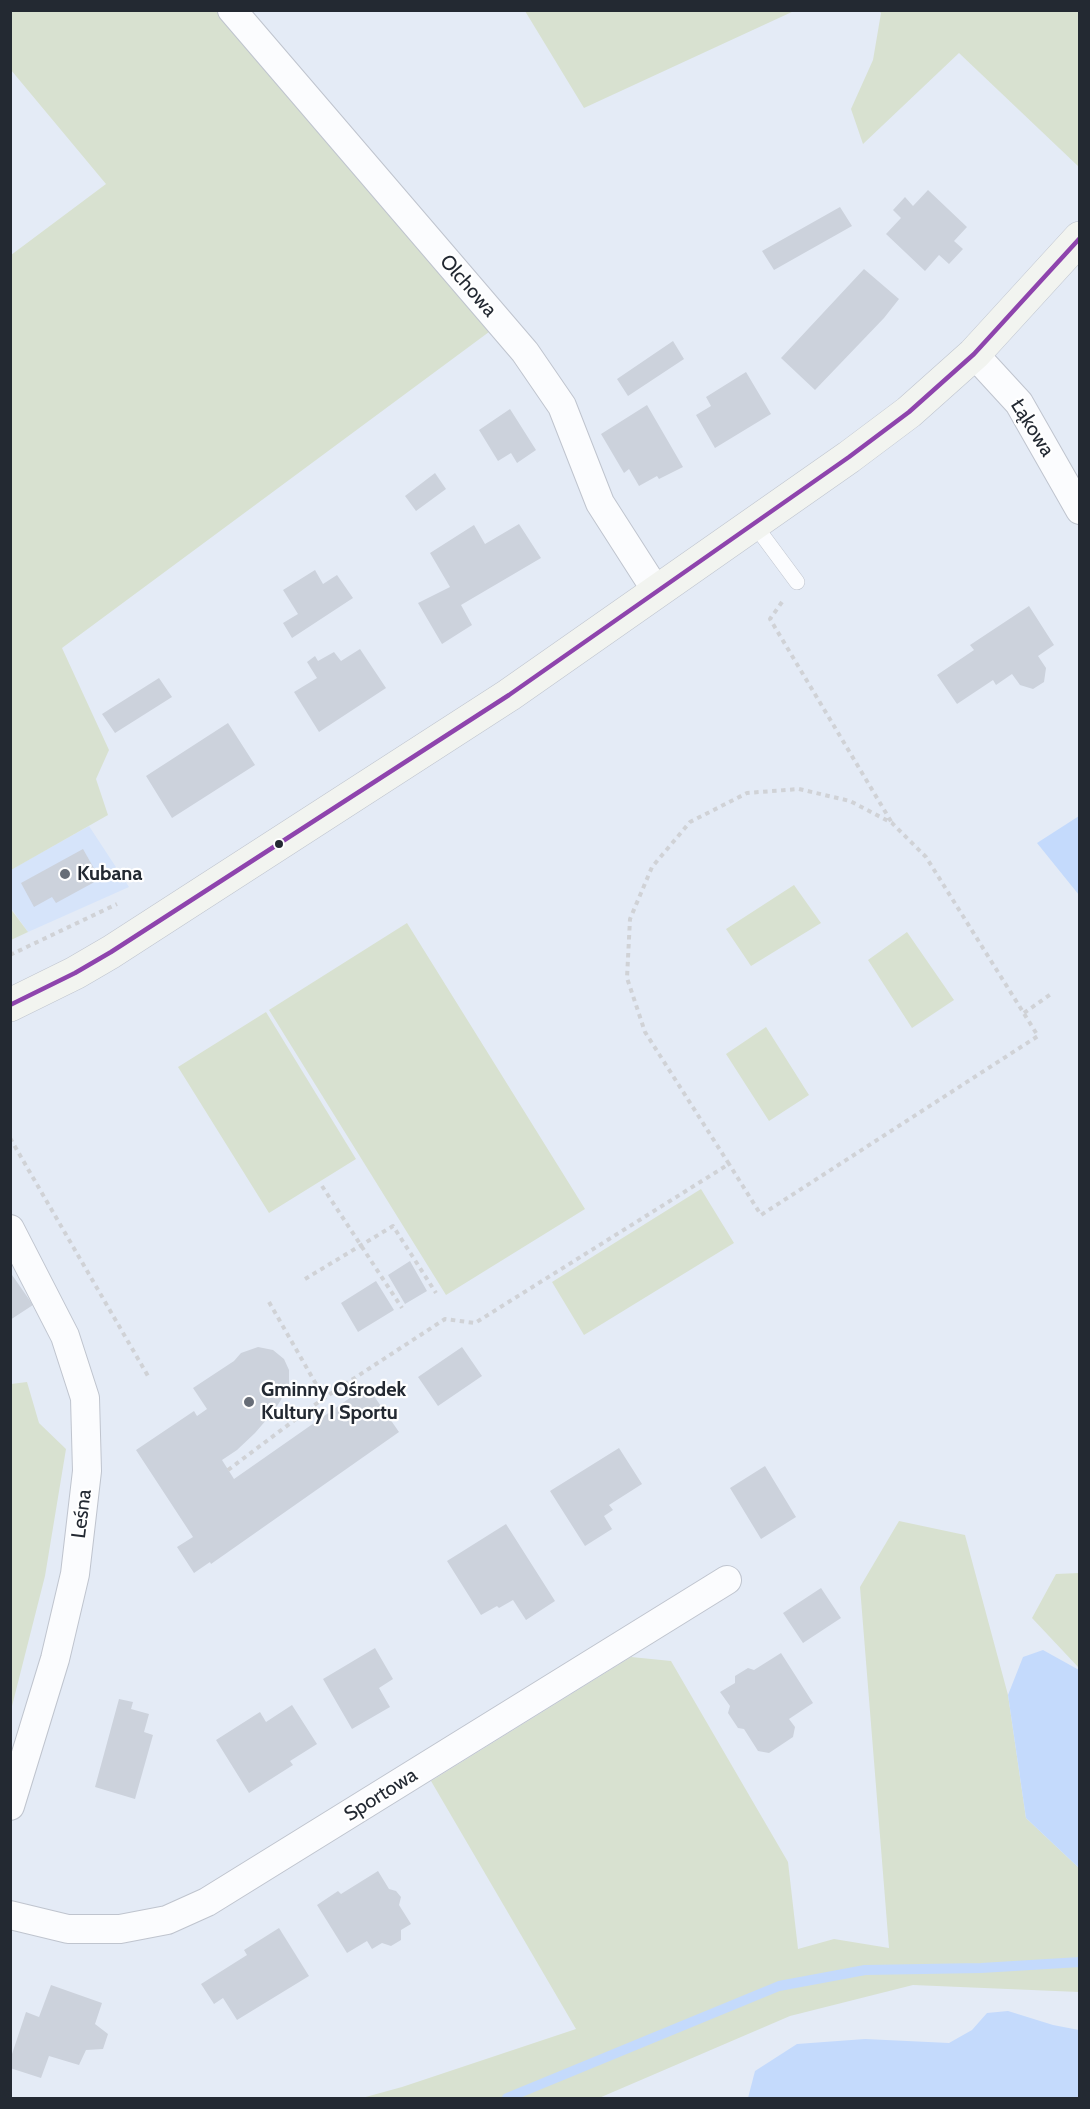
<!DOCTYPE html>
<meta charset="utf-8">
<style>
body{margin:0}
#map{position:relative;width:1090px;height:2109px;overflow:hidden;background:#e4ebf6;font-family:Cabin,sans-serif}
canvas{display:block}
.frame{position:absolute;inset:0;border:12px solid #232932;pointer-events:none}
</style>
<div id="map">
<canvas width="1090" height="2109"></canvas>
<div class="frame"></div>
</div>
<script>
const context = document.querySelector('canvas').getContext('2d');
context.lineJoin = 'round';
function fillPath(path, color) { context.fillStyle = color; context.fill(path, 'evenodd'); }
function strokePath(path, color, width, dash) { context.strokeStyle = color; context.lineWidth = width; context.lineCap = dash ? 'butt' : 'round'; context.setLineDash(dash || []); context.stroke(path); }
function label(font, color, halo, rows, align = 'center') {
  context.font = font + ' Cabin,sans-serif'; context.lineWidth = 4.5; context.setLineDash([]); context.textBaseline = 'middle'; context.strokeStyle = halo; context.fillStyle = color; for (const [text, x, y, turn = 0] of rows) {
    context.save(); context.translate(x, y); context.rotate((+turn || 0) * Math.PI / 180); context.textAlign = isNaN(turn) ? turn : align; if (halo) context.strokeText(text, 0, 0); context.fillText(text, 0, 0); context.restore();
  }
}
const built = new Path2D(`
 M89 826 129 887 28 932 11 908 10 870Z`);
const green = new Path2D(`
 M11 11H220L493 329 62 648 109 750 96 779 108 815 11 870V255L106 184 11 70Z
 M525 11H794L584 108Z
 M879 11H1079V167L959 53 863 144 851 109 873 60 881 13Z
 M794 885 821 923 751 966 726 929Z
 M10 908 28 932 11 940H10Z
 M407 923 585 1209 446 1295 269 1010Z
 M907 932 954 1000 912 1028 868 960Z
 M266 1012 356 1159 269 1213 178 1067Z
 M766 1027 809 1095 769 1121 726 1054Z
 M701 1189 734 1243 584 1335 552 1282Z
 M27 1382 39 1423 66 1449 45 1576 11 1710V1384Z
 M899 1521 965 1535 1008 1695 1026 1818 1079 1868V1992L913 1985 790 2016 599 2098H362L402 2087 576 2029 431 1781 631 1657 671 1661 788 1862 798 1949 834 1939 889 1948 860 1587Z
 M1079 1573H1080L1079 1668 1032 1618 1056 1574Z`);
const water = new Path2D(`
 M1079 816V895L1037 843Z
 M1043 1650 1079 1670V1868L1026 1818 1008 1695 1023 1657Z
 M1008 2011 1053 2025 1079 2030V2098H748L755 2071 797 2044 865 2039 949 2043 972 2030 987 2013Z`);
const stream = new Path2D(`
 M507 2098 779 1986 865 1970 981 1968 1080 1962`);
const building = new Path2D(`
 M928 190 967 227 954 241 963 249 949 264 939 255 925 271 886 234 901 218 893 210 905 197 913 206Z
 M840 207 852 226 774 270 762 251Z
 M864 269 899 299 884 318 815 390 781 358Z
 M673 341 684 359 628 396 617 379Z
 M746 372 771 414 715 448 696 415 711 406 706 397Z
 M647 405 683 467 659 479 657 476 639 486 629 469 624 473 601 434Z
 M510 409 536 450 517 463 511 453 498 461 479 430Z
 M435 473 446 489 416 511 405 496Z
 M519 524 541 558 461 605 472 625 442 644 418 603 450 587 430 553 474 525 485 544Z
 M315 570 323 584 337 575 353 598 292 638 283 623 298 614 283 590Z
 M1029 606 1054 645 1038 656 1046 668 1044 682 1033 689 1020 685 1012 674 996 685 993 680 957 704 937 675 974 650 970 645Z
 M360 649 386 688 319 732 294 692 317 678 307 662 315 656 318 661 334 652 341 661Z
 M159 678 172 697 115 733 102 714Z
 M228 723 255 765 172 818 146 776Z
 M83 849 100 879 56 903 52 897 34 907 21 883Z
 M410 1261 427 1291 405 1304 388 1275Z
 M10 1272 33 1305 10 1320Z
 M376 1281 394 1310 358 1332 341 1303Z
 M258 1347 273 1350 284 1359 289 1370V1387L274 1411 255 1433 237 1450 222 1460 234 1479 367 1386 399 1432 211 1564 210 1562 194 1573 177 1547 193 1537 136 1450 194 1411 197 1416 207 1409 193 1388 234 1361 241 1353Z
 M462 1347 482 1376 438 1406 418 1377Z
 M619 1448 642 1484 609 1505 613 1510 604 1516 612 1529 585 1546 550 1491Z
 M765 1466 796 1517 761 1539 730 1488Z
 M506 1524 555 1601 526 1620 513 1600 499 1608 497 1606 481 1615 447 1561Z
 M821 1588 841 1618 803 1643 783 1613Z
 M375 1648 393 1679 379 1688 390 1707 352 1729 323 1679Z
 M781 1653 813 1703 789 1719 795 1727 793 1737 769 1753 758 1751 744 1729 738 1728 728 1713 730 1706 720 1692 735 1683V1676L748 1668 754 1670Z
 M119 1699 133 1702 131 1709 149 1714 144 1732 153 1735 135 1799 95 1787Z
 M292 1705 317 1744 290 1761 293 1765 249 1793 216 1740 260 1712 266 1722Z
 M378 1871 389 1889 396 1891 401 1897 399 1905 411 1924 401 1930V1940L391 1946 382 1943 372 1949 367 1941 347 1953 317 1905 338 1891 341 1894Z
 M279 1928 309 1976 237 2020 223 1998 214 2004 201 1984 247 1955 244 1950Z
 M51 1985 102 2003 95 2024 108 2034 103 2049 86 2050 79 2065 49 2056 41 2078 10 2068V2060L26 2012 39 2017Z`);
const path = new Path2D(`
 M782 602 770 619 892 823
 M10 955 117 904
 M1024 1013 1051 994
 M10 1138 148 1376
 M322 1186 402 1308
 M305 1279 393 1226 436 1293
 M269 1302 324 1398 445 1319 475 1323 729 1164 645 1032 627 978 630 919 652 867 690 822 747 793 799 789 850 801 892 823 926 857 1038 1036 761 1215 729 1164
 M228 1470 324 1398`);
const lane = new Path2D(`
 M754 524 797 582`);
const street = new Path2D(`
 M232 10 525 352 562 406 600 503 657 592
 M974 354 1019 403 1080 510
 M10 1229 65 1336 85 1398 87 1471 75 1574 55 1659 10 1806
 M10 1915 68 1929H120L167 1920 207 1902 727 1580`);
const secondary = new Path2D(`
 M10 1005 75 973 111 952 509 695 849 457 909 412 974 354 1080 238`);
const bus1 = new Path2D(`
 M10 1005 75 973 111 952 509 695 849 457 909 412 974 354 1080 238`);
const markers = [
 [279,844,5,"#232932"],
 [65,874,6,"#676d77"],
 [249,1402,6,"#676d77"]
];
const streetNames = [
 ["Olchowa",468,286,49],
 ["Łąkowa",1032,428,58],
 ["Leśna",82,1514,-83],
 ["Sportowa",381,1795,-32]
];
const poiNames = [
 ["Kubana",77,874],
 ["Gminny Ośrodek",261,1390],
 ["Kultury I Sportu",261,1413]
];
fillPath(built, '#d6e4fa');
fillPath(green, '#d8e1d0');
fillPath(water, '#c4dafc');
strokePath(stream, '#c4dafc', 10);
fillPath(building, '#ccd2dc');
strokePath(lane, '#bfc4ce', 16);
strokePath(street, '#bfc4ce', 30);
strokePath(secondary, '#bfc4ce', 34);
strokePath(path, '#d0d2d6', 4, [4.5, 4.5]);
strokePath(lane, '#fbfcfe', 15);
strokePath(street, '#fbfcfe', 28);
strokePath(secondary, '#f2f4f0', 33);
strokePath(bus1, '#8e44ad', 4.5);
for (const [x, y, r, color] of markers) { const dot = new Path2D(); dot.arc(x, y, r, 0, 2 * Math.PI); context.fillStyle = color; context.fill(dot); strokePath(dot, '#fff', 2); }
label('20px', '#232932', '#fff', streetNames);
label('bold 20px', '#232932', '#fff', poiNames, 'left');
</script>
